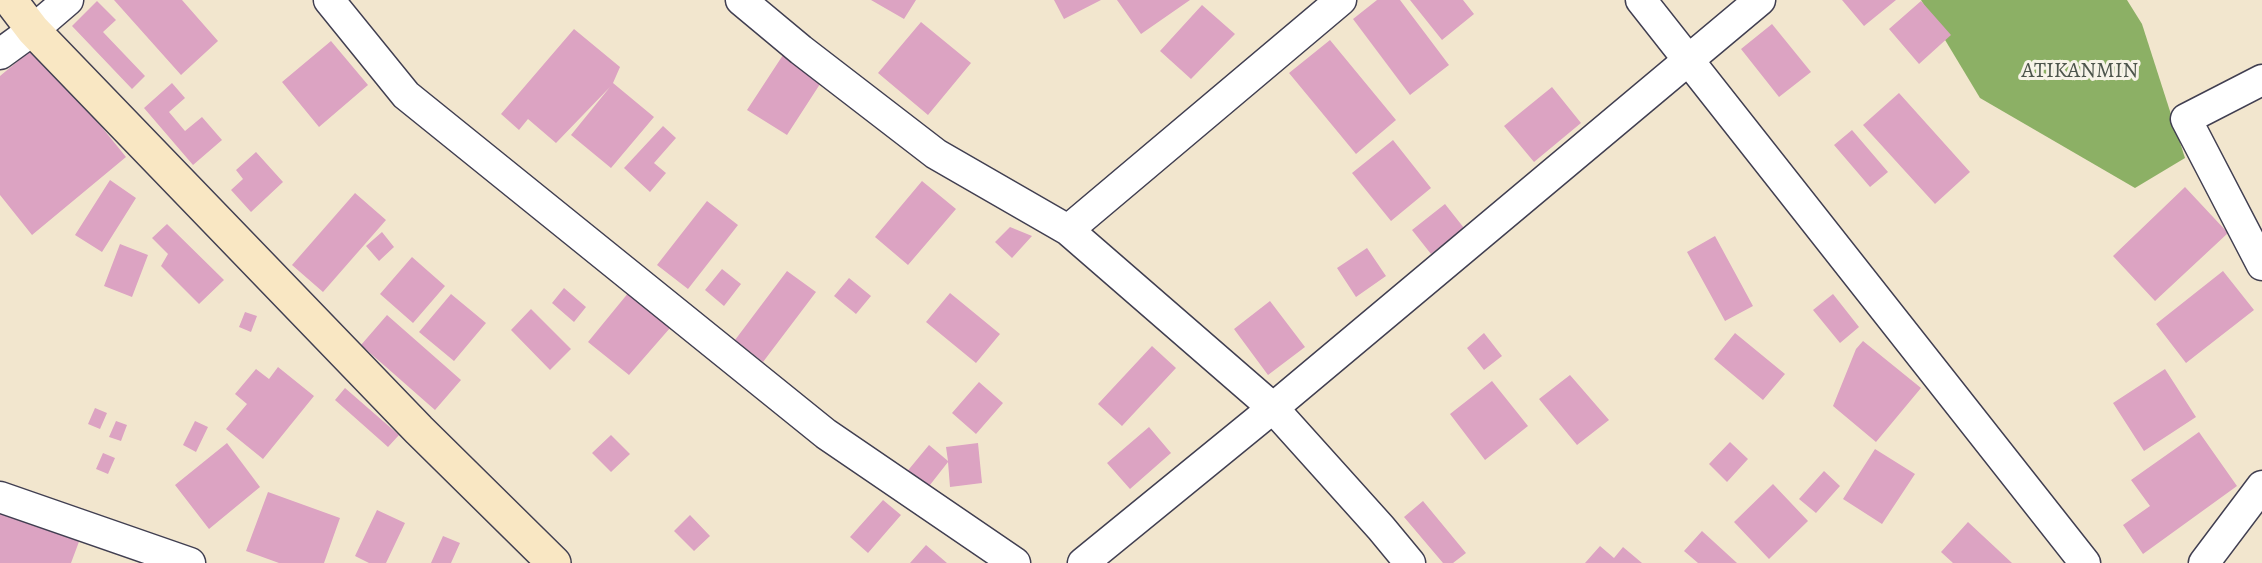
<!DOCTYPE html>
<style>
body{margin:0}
canvas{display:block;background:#f2e6ce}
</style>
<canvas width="2262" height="563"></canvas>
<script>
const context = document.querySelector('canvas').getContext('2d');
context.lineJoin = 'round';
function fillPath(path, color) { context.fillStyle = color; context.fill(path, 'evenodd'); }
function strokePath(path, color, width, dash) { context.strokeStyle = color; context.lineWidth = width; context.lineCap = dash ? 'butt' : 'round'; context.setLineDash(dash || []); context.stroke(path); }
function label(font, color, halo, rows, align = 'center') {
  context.font = font + ' Alegreya,serif'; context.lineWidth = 6; context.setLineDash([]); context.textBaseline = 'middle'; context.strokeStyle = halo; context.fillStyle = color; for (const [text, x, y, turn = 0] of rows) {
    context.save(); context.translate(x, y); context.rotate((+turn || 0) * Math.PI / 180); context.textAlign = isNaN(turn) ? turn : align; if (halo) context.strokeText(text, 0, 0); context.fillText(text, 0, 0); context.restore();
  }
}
const forest = new Path2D(`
 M1921 0H2127L2142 24 2185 158 2135 188 1980 98Z`);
const building = new Path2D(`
 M114 0H182L218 41 181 75Z
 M871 0H916L904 19Z
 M1054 0H1101L1064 19Z
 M1117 0H1190L1141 34Z
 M1377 0H1400L1449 65 1410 95 1353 19Z
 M1410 0H1463L1474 14 1442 40Z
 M1842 0H1896L1864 26Z
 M97 1 116 20 103 32 145 76 132 89 72 26Z
 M1921 1 1951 35 1919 64 1889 29Z
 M1202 5 1235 34 1191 79 1160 51Z
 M921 22 971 63 928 115 878 73Z
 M1772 24 1811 72 1779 97 1741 49Z
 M574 29 620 67 613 83 654 117 611 168 571 135 610 87 556 143 528 119 519 130 501 114Z
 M1330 40 1396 120 1356 154 1289 73Z
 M331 41 368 85 319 127 282 82Z
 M36 46 126 157 32 235 0 195V76Z
 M783 55 822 81 787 135 747 110Z
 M172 83 185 98 169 112 185 131 202 117 222 140 193 165 144 108Z
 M1552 87 1581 123 1534 162 1504 126Z
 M1899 93 1970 172 1935 204 1863 125Z
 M663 126 676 138 654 163 666 173 650 192 624 168Z
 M1852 130 1888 172 1870 187 1834 145Z
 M1393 140 1431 188 1391 221 1352 173Z
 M256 152 283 182 251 212 231 190 243 179 236 170Z
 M110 180 136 198 102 252 75 235Z
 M922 181 956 209 908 265 875 237Z
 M2185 187 2228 233 2155 301 2113 256Z
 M355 193 386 220 323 292 292 265Z
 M707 201 738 225 688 289 657 265Z
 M1445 204 1464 228 1431 254 1412 230Z
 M167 224 224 280 199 304 161 266 168 254 152 238Z
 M1010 227 1032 236 1012 258 995 242Z
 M382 232 394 247 379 261 366 246Z
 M1715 236 1753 306 1725 321 1687 252Z
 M120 244 148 255 132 297 104 286Z
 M1367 248 1386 276 1356 297 1337 268Z
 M412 257 445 286 413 323 380 294Z
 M722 269 741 284 724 306 705 290Z
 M787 271 816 292 763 362 735 340Z
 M2223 271 2254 310 2186 363 2156 324Z
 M849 278 871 296 856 314 834 296Z
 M564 288 586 307 574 322 552 303Z
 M629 292 670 328 629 375 588 342Z
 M950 293 1000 334 976 363 926 322Z
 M451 294 486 323 454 361 419 332Z
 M1833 294 1859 327 1840 343 1813 310Z
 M1270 301 1305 347 1268 375 1234 329Z
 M531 309 571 349 550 370 511 330Z
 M245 312 257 316 251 332 239 327Z
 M387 315 461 380 435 410 361 345Z
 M1484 333 1502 356 1484 370 1467 348Z
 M1735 333 1785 374 1763 400 1714 359Z
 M1863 341 1921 388 1876 442 1833 406 1856 349Z
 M1152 346 1176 368 1122 426 1098 404Z
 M278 367 314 396 263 459 226 429 247 404 235 394 256 369 269 379Z
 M2165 369 2196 417 2144 451 2113 403Z
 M1570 375 1609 420 1577 445 1539 399Z
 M1492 381 1528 426 1485 460 1450 414Z
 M979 382 1003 403 976 434 952 413Z
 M345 388 399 435 388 447 335 400Z
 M95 408 107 413 100 429 88 424Z
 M116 421 127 425 121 441 109 437Z
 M195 421 208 427 196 452 183 445Z
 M1149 427 1171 453 1130 489 1107 463Z
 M2199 432 2237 486 2143 554 2123 525 2150 506 2131 480Z
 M611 435 630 454 611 472 592 453Z
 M1730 442 1748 459 1727 482 1709 464Z
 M227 443 260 487 209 529 175 485Z
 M978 443 982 483 950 487 948 462 926 490 905 474 929 445 948 461 946 447Z
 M1875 449 1915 474 1882 524 1843 499Z
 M103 453 115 458 108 474 96 469Z
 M1824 471 1840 486 1816 513 1799 499Z
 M1773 484 1808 521 1769 559 1734 522Z
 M268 492 340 518 324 563H279L246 551Z
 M883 500 901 515 868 553 850 537Z
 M1423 501 1466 553 1453 563H1443L1404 517Z
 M377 510 405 523 386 563H369L355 556Z
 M0 511 80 539 71 563H0Z
 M690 515 710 536 694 551 674 531Z
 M1968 522 2012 563H1953L1941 552Z
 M1702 531 1737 563H1698L1684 551Z
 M443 536 460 543 451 563H431Z
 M926 545 947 563H910Z
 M1600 546 1614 558 1623 547 1642 563H1585Z`);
const street = new Path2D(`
 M329 0 406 95 437 120 826 434 1015 563
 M741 0 801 50 936 154 1068 230 1273 408 1381 528 1410 563
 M1641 0 2085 563
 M0 54 33 30 68 0
 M2262 80 2186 119 2262 265
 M1068 230 1341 0
 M0 497 190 563
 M1083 563 1273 408 1760 0
 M2204 563 2262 486`);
const secondary = new Path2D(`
 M10 0 33 30 419 430 554 563`);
const parkNames = [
 ["ATIKANMIN",2080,72]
];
fillPath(forest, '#8cb065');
fillPath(building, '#dca3c2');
strokePath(street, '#413f51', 33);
strokePath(secondary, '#413f51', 36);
strokePath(street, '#fff', 30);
strokePath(secondary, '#f9e7c3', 33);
label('22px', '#4d554c', '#f7f3e8', parkNames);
</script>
